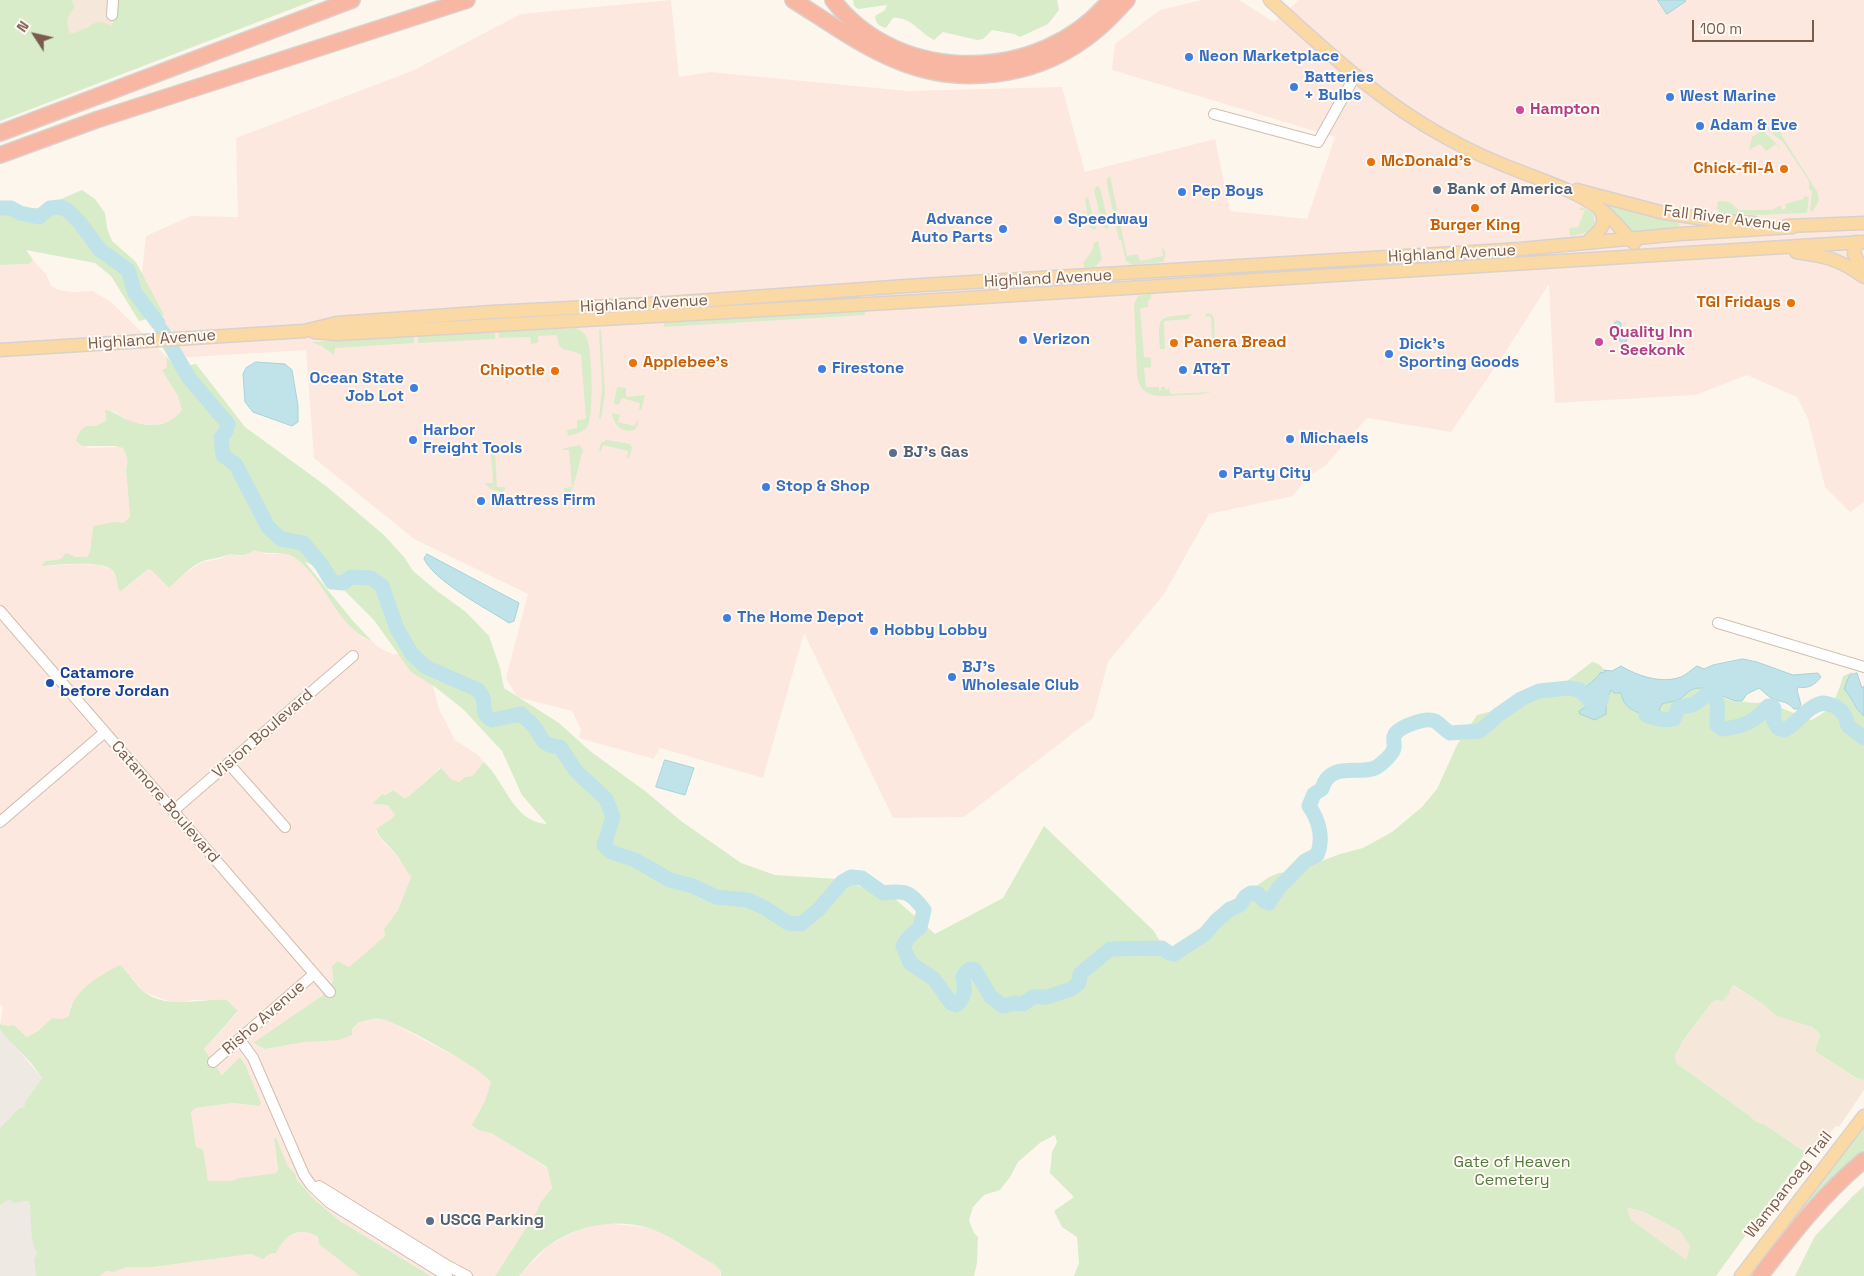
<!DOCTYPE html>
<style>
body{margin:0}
#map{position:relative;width:1864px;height:1276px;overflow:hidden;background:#fdf6ec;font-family:"Space Grotesk",sans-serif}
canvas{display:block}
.north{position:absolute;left:10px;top:10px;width:50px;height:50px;-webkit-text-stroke:4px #fffaf3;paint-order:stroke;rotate:305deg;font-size:14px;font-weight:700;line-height:20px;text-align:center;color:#7a5c4d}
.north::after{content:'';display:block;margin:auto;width:18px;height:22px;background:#7a5c4d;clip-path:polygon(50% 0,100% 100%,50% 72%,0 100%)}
.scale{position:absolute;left:1692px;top:20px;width:122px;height:22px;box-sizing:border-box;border:2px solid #7a5c4d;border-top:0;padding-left:6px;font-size:15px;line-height:18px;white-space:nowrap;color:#7a5c4d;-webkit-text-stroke:4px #fffaf3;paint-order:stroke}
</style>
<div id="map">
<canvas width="1864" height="1276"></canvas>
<div class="north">N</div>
<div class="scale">100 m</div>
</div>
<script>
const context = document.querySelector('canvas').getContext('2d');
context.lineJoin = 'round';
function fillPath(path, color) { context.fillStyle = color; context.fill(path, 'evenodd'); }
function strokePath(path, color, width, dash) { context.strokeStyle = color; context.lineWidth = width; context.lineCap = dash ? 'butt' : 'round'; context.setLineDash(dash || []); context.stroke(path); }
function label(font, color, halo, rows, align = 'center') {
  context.font = font + ' "Space Grotesk",sans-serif'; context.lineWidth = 4; context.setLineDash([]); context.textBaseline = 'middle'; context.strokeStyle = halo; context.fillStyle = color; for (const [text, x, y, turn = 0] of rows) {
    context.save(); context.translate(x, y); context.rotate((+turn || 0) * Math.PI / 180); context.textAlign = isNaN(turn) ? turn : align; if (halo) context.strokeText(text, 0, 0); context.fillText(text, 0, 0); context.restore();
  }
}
const residential = new Path2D(`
 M72 0H116L112 27 89 25 80 32 70 33 66 22 68 15 75 7Z
 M1732 985 1764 1005 1776 1016 1812 1027 1818 1032 1820 1038 1816 1047V1052L1855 1078 1864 1080V1090L1839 1127 1836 1126 1813 1151 1802 1150 1764 1124 1759 1123 1753 1120 1750 1116 1676 1063 1675 1060V1055L1679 1047 1712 1002 1725 997Z
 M1628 1208 1644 1212 1680 1231 1684 1236 1690 1246 1686 1262 1679 1276 1616 1215Z`);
const commercial = new Path2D(`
 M671 0 679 77 710 72 907 91 1062 87 1085 172 1215 139 1230 211 1307 219 1335 137 1112 70 1115 44 1160 10 1202 0H1239L1274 22 1299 0H1864V502L1850 512 1825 487 1808 419 1797 397 1747 375 1696 395 1555 403 1549 284 1506 351 1451 432 1367 418 1325 466 1307 477 1293 496 1209 514 1164 594 1108 662 1093 718 964 817 893 818 804 633 763 778 660 748 654 759 579 738 581 730 572 711 517 697 506 678 528 594 414 539 314 458 306 350 175 358 141 280 146 236 191 216 238 217 236 138 412 71 521 14Z
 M33 260 46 274 51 286 59 290 73 292 93 291 111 302 166 356 168 372 186 394 182 411 171 422 154 425 142 424 129 421 114 411 105 413 106 420 102 424 88 426 87 448 119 447 123 448 126 454 128 464 126 470 130 517 123 523 93 526 90 551 87 557H76L66 554 62 559 46 561 43 566 80 564 98 565 108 568 112 570 116 575 120 592 148 569 151 570 169 588 182 576 202 562 220 559 230 554 240 556 254 550 265 554H284L292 556 307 567 343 617 363 638 372 641 378 647 392 654 408 655 430 674 439 709 455 740 478 755 484 762 472 776 465 777 459 782 451 779 440 768 408 797 404 798 393 790 386 795 382 794 372 804 388 805 391 808 395 815 392 818 376 829V832L384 843 397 855 411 877 398 910 384 929 385 936 381 940 349 967 338 961 332 966 333 981 326 993 254 1043 265 1049 305 1042 352 1029 359 1022H365L377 1018 388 1021 407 1031 468 1063 489 1077 491 1082 478 1130 490 1132 547 1168 552 1188 540 1203 537 1211 495 1276H431L340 1221 316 1201 297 1180 295 1173 288 1166 276 1140 274 1139 278 1171 276 1173 239 1178 231 1181H208L203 1149 196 1147 191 1112 195 1108 233 1103 259 1106 245 1064 240 1057 222 1075 204 1049 238 1012 227 1000H193L176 1003 168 1001 144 992 125 969 87 986 70 1007 69 1016 62 1019 52 1018 38 1031 27 1037 14 1025 8 1026 0 1024 3 1007 0 1004V265L29 264Z
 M599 1224H612L644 1227 660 1232 714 1264 721 1271 720 1276H519L549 1245 579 1230Z
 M300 1232H309L318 1237 319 1241 360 1276H100L106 1271 113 1272 128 1267H153L251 1254 266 1258 272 1253 276 1252 279 1245 287 1237Z`);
const industrial = new Path2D(`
 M0 1029 42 1078 25 1102 24 1107 19 1108 0 1128Z
 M9 1200 20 1202 27 1201 30 1203 33 1231 32 1236 37 1253 34 1260 36 1276H0V1205Z`);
const green = new Path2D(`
 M0 0H72L75 7C66 18 66 20 70 33 89 32 93 14 112 26L116 0H315L0 121Z
 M853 0H1057L1059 10 1048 24 1020 37 1014 34 992 30 983 39 977 40 943 32 934 40C920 33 910 16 893 18L886 28C879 26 876 24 875 16L885 10 887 5 858 9 854 6Z
 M1775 123 1779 126 1782 136 1818 193 1819 201 1812 212 1810 211 1812 191 1809 189V181L1783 142 1768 130V128Z
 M1761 131 1764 132 1780 147 1779 148 1776 144 1766 151 1760 144 1749 150 1752 137Z
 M1110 176 1127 256 1138 254 1140 261 1163 256 1162 249 1163 248 1166 254 1163 262 1132 265 1126 261 1121 240H1119L1107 184V179Z
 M1097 186 1100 188 1109 225 1107 229 1103 227 1094 190Z
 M82 190 95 199 105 213 107 228 112 241 136 262 164 315 139 321 111 276 95 263 26 250 33 260 29 264 0 265V205L6 208H40Z
 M1805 196 1809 197 1807 213 1757 215 1719 213 1717 208 1718 201 1730 202 1738 210H1771L1781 205 1782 209 1784 210 1786 207 1785 204 1803 199Z
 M1088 197 1096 228 1094 230 1089 226 1085 199Z
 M1603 203 1678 223 1680 225 1677 227 1632 233 1603 206Z
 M1582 207 1593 213 1595 224 1589 232 1572 236 1570 235 1569 228 1578 227 1585 210H1578Z
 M1098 241 1102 259 1095 267 1085 268 1083 263 1092 251 1094 243Z
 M1151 294V299L1148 300V307L1140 308 1144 357 1151 358V367L1144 368 1146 387H1159V391L1161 390V387H1165L1166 390 1168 389 1169 387 1170 394 1211 392C1202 395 1191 395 1182 395 1162 396 1141 401 1137 375L1134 304 1138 296Z
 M865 310V315L664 327V323Z
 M1207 313 1211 314 1214 318 1215 350 1213 349 1211 317 1205 316Z
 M1192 314 1188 319 1164 321 1165 349H1160C1158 314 1157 318 1192 314Z
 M576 328C581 330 585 333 587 338 592 350 594 413 588 425 585 432 575 434 568 436L567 430 577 428V420L586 419 581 355C569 346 559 357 557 335L538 336V343L531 344 530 337 499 338 498 332Z
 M601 329 605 393 601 419 599 418 602 388 599 330Z
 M495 332V339L418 343V336Z
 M414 336V343L335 348 334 355 322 346 312 342Z
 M166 356 176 367 196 364 245 427 326 486 384 535 404 557 413 571 437 591 466 612 489 636 500 668 504 688 559 723 590 751 645 791 681 821 741 863 775 875 837 879 893 897 935 934 1003 898 1044 826 1154 931 1166 952 1180 946 1197 943 1210 938 1238 899 1269 877 1279 873 1296 871 1340 854 1363 848 1392 832 1422 807 1437 789 1457 745 1477 715 1489 712 1500 706 1550 694 1592 662C1599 663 1602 666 1605 672L1600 673 1596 680 1590 682 1586 693 1589 702 1588 705 1579 711 1606 714V701L1611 689 1621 693C1625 713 1647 718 1665 716L1659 710 1662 704 1674 701 1684 693 1699 688 1707 689 1728 700 1755 703 1766 702 1811 720C1831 712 1838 695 1843 676L1852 672 1853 674 1849 676C1848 694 1850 704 1864 716V1080L1856 1078 1816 1052V1047L1820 1037 1818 1032 1812 1027 1776 1016 1764 1005 1733 985 1730 990 1729 994 1725 997 1724 1001 1717 1000 1712 1002 1683 1041 1675 1055 1676 1063 1750 1116C1754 1121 1757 1123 1764 1124L1802 1150 1807 1151 1716 1276H1074L1079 1263 1077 1237 1062 1227 1054 1211 1074 1197 1050 1173 1052 1152 1057 1142 1055 1135 1041 1142 1018 1162 1010 1177 1000 1190 984 1195 973 1207 969 1220 974 1233 978 1237 977 1263 974 1276H721V1271L714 1264C696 1255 680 1242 661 1233 624 1216 581 1223 548 1246 537 1254 528 1266 519 1276H495L537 1211 540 1203 552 1188 547 1167 491 1133 478 1130 472 1125 485 1101 491 1082C485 1070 397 1022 381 1019 374 1017 367 1022 359 1022L352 1029V1035L339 1040 305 1042 265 1049 253 1043 326 993 333 981 332 966 338 961 349 967 385 936 384 929 398 910 411 877C405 870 402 862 397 855 390 846 380 840 376 829L392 818 395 815 388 805 372 804 382 794 386 795 393 790 404 798 408 797 441 768 451 779 459 782 465 777 472 776 484 762C506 783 513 822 547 824L522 795 502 751 463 709 435 687 411 672 374 620 339 585 318 567 305 562 354 622 372 641C337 628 325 579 295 558 284 550 267 556 254 550 246 556 239 556 230 554 221 558 213 558 203 561 192 565 178 580 169 588L151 570 148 569 120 592C116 585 118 575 112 570 101 560 58 565 43 566L42 564 46 561 61 559 66 553 76 557H87L90 551 93 526C103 525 112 520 123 523L130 517 126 470C129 462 127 456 123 448L115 446H82L76 441C84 416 92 433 106 420L105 410C115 411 121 418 131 421 150 428 169 427 182 410L178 396 162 370 167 368ZM1629 1208 1644 1212 1680 1231 1690 1246 1686 1260 1631 1220 1627 1209Z
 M617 387 626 388V397L645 395 641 410H639L640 403 622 398 619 404 616 405 614 403Z
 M612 413 620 415 618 422 634 426 638 419V425L634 430C621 433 614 425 612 413Z
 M607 440 630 444 632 448 629 458H627L628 451 603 445 601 451H599L601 443Z
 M579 445 583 450 573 487 565 503 564 488 572 487 569 450H563L562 449Z
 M491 453H495L497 487H505V490L502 492C496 491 487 489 485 483H493Z
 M120 965C130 973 136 987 147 994 171 1009 201 998 227 1000L238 1011 204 1049 222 1075 240 1057 245 1064 261 1103 259 1106 233 1103 195 1108 191 1112 196 1147 203 1149 208 1181H231L239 1178 276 1173 278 1170 274 1138H276L288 1166 295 1173 297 1180 316 1201 340 1221 431 1276H360L319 1244 318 1237C300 1226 285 1234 276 1253H272L263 1259 251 1254 153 1267H128L113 1272 106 1271 100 1276H36L34 1260 37 1253C30 1243 31 1217 30 1203L27 1201 15 1203 9 1200 0 1205V1128L19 1108 24 1107 25 1102 42 1078 32 1064 3 1034 0 1029V1024L8 1026 14 1025 27 1037 38 1031 52 1018 62 1019 69 1016C71 992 100 975 120 965Z
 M1864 1126V1154L1753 1276H1749Z
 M1864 1186V1276H1795L1815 1236 1852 1197Z`);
const water = new Path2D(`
 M1658 0H1685L1686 1 1667 14Z
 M1617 321 1621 323V328L1629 336 1625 343C1616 342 1613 334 1613 326Z
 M256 362 285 364 292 370 298 406V422L292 426 253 412 245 402 243 374 246 368Z
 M427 554 519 603 514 621 509 623C486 608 435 582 424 559Z
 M1743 659 1757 662 1793 675 1818 673 1821 677C1815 685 1808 689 1798 687L1797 690 1801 705 1798 709H1794C1786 701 1785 703 1776 700 1769 698 1764 692 1759 688L1747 694 1742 701C1725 702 1715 688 1701 688 1688 688 1686 696 1678 700 1673 702 1667 702 1662 704L1659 710 1665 716 1666 722 1660 724 1654 723 1651 717C1637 712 1624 710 1621 693H1614L1611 690 1606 701V714L1595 720 1580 714 1579 711 1588 705 1586 687C1591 681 1596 680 1600 673L1605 672 1604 670 1612 671 1621 666C1638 676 1661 684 1681 677 1686 675 1692 669 1697 666L1704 669 1713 665Z
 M1857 673 1862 688 1864 686V716C1853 707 1853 698 1844 689L1849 676Z
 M665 760 694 768 685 795 656 787Z`);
const river = new Path2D(`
 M0 208H11L20 213 39 217 50 208 60 207 67 210 80 223 100 250 128 270 135 293 158 323
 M162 331 189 378 228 424 226 431 221 438 223 455 236 465 268 527 281 539 303 543 321 564 332 582 343 583 351 577 371 578 382 586 397 629 412 654 426 667 478 690C480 693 482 695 483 698 486 708 480 713 492 720L521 714C526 719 532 723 536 729 544 743 543 745 560 747L576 771 606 799 613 817 604 845 611 852 635 860 670 880 693 886 716 897 748 900 765 908 788 923 801 924 819 909 842 882 851 877 862 878 883 893C906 890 911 892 924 910L920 927 908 938 903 946 910 963 934 979 951 1003 956 1005C966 997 965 988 963 977L966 972 971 969 975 970 991 997 1003 1006 1015 1003 1023 1004 1033 997H1047L1071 989 1079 983 1080 974 1110 949 1162 948 1169 953 1174 954 1205 934 1216 921 1230 909 1240 905 1245 897 1251 893H1257L1264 901 1269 903 1278 889 1305 861 1317 855C1324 839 1319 820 1309 806L1314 794 1322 789C1329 761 1358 775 1375 768 1381 765 1393 754 1394 748 1395 743 1392 739 1395 734 1401 726 1426 717 1435 721 1440 724 1445 730 1450 733L1480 731 1498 715 1521 699 1539 691 1569 688 1580 690 1591 702 1600 701 1602 698
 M1646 715C1656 719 1664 721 1674 719L1678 708C1683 705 1689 707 1694 704 1701 701 1704 694 1712 693 1721 702 1716 714 1717 725L1722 729C1742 727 1755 722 1768 706H1772L1774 708 1773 719 1778 728 1784 730C1798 724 1806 706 1823 703 1839 705 1845 712 1848 726L1864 738`);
const minor = new Path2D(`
 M112 15 113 0
 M1214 114 1318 142 1355 76
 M0 611 330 992
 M1718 623 1864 667
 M229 764 285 827
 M173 811 353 656
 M0 822 105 732
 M240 1040 253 1058 304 1175 311 1185 330 1203 447 1276
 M213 1062 314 974
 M319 1186 448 1266 467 1276`);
const major = new Path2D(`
 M1270 0C1325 50 1379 101 1445 137 1470 151 1497 163 1524 173 1550 183 1577 192 1599 208 1613 218 1622 231 1634 243
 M1577 190 1664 213 1713 220 1754 223
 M1786 226 1864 223
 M1856 242 1854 254 1864 272
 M1586 243C1598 232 1610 225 1599 208
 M1796 252C1825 256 1839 259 1864 277
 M314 332 337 334 904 302 1864 242
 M0 350 304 331 337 323 492 312 668 303 906 286 1521 249 1680 234 1793 227
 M1741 1276 1864 1116`);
const highway = new Path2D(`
 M793 0C825 20 862 47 898 61 959 86 1032 78 1085 39 1101 28 1114 14 1127 0
 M833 0C899 87 1043 83 1110 0
 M0 133 352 0
 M0 155 96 120 467 0
 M1760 1276C1792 1234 1823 1194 1864 1160`);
const markers = [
 [1189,57,5,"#3f7fe0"],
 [1294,87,5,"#3f7fe0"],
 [1670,97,5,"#3f7fe0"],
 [1520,110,5,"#d1479c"],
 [1700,126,5,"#3f7fe0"],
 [1371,162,5,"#e8710a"],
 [1784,169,5,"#e8710a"],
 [1437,190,5,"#5c6f8a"],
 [1182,192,5,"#3f7fe0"],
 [1475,208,5,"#e8710a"],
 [1058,220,5,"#3f7fe0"],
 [1003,229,5,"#3f7fe0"],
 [1791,303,5,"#e8710a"],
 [1023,340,5,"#3f7fe0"],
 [1599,342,5,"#d1479c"],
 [1174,343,5,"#e8710a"],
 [1389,354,5,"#3f7fe0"],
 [633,363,5,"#e8710a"],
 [822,369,5,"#3f7fe0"],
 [1183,370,5,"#3f7fe0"],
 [555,371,5,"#e8710a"],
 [414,388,5,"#3f7fe0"],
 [1290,439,5,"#3f7fe0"],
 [413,440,5,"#3f7fe0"],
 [893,453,5,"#5c6f8a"],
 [1223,474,5,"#3f7fe0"],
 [766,487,5,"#3f7fe0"],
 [481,501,5,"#3f7fe0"],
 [727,618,5,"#3f7fe0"],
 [874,631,5,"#3f7fe0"],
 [952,677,5,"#3f7fe0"],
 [50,683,5,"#1a4fb4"],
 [430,1221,5,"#5c6f8a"]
];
const shopNames = [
 ["Neon Marketplace",1199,57],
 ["Batteries",1304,78],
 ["+ Bulbs",1304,96],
 ["West Marine",1680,97],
 ["Adam & Eve",1710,126],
 ["Pep Boys",1192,192],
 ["Advance",993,220,"right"],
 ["Auto Parts",993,238,"right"],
 ["Speedway",1068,220],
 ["Verizon",1033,340],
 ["Dick's",1399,345],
 ["Sporting Goods",1399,363],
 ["Firestone",832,369],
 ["AT&T",1193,370],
 ["Ocean State",404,379,"right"],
 ["Job Lot",404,397,"right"],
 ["Harbor",423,431],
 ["Freight Tools",423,449],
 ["Michaels",1300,439],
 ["Party City",1233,474],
 ["Stop & Shop",776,487],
 ["Mattress Firm",491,501],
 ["The Home Depot",737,618],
 ["Hobby Lobby",884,631],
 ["BJ's",962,668],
 ["Wholesale Club",962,686]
];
const hotelNames = [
 ["Hampton",1530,110],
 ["Quality Inn",1609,333],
 ["- Seekonk",1609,351]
];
const foodNames = [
 ["McDonald's",1381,162],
 ["Chick-fil-A",1774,169,"right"],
 ["Burger King",1475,226,"center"],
 ["TGI Fridays",1781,303,"right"],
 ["Panera Bread",1184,343],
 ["Applebee's",643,363],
 ["Chipotle",545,371,"right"]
];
const serviceNames = [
 ["Bank of America",1447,190],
 ["BJ's Gas",903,453],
 ["USCG Parking",440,1221]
];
const streetNames = [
 ["Fall River Avenue",1727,219,7],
 ["Highland Avenue",1452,254,-3],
 ["Highland Avenue",1048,279,-3],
 ["Highland Avenue",644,304,-3],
 ["Highland Avenue",152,340,-4],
 ["Vision Boulevard",263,734,-41],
 ["Catamore Boulevard",165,802,49],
 ["Risho Avenue",264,1018,-41],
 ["Wampanoag Trail",1789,1185,-52]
];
const transitNames = [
 ["Catamore",60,674],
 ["before Jordan",60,692]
];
const parkNames = [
 ["Gate of Heaven",1512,1163],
 ["Cemetery",1512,1181]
];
fillPath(residential, '#f5e8da');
fillPath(commercial, '#fde8e0');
fillPath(industrial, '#efe9e4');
fillPath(green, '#d8ecc9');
fillPath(water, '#bfe3e8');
strokePath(water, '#a5d3da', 1);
strokePath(river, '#bfe3e8', 15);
strokePath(minor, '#d1beb0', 12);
strokePath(major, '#dad1cd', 15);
strokePath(highway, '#dad1cd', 18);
strokePath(minor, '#fff', 10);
strokePath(major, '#fbd9a5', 12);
strokePath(highway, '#f7b7a3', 15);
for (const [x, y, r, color] of markers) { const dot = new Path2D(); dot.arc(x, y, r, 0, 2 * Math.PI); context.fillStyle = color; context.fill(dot); strokePath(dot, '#fffaf3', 2); }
label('bold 16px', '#366cbe', '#fffaf3', shopNames, 'left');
label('bold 16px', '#b23c85', '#fffaf3', hotelNames, 'left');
label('bold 16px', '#c56008', '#fffaf3', foodNames, 'left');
label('bold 16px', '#4e5e75', '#fffaf3', serviceNames, 'left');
label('16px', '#7a5c4d', '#fffaf3', streetNames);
label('bold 16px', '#164399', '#fffaf3', transitNames, 'left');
label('16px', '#537a41', '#fffaf3', parkNames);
</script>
